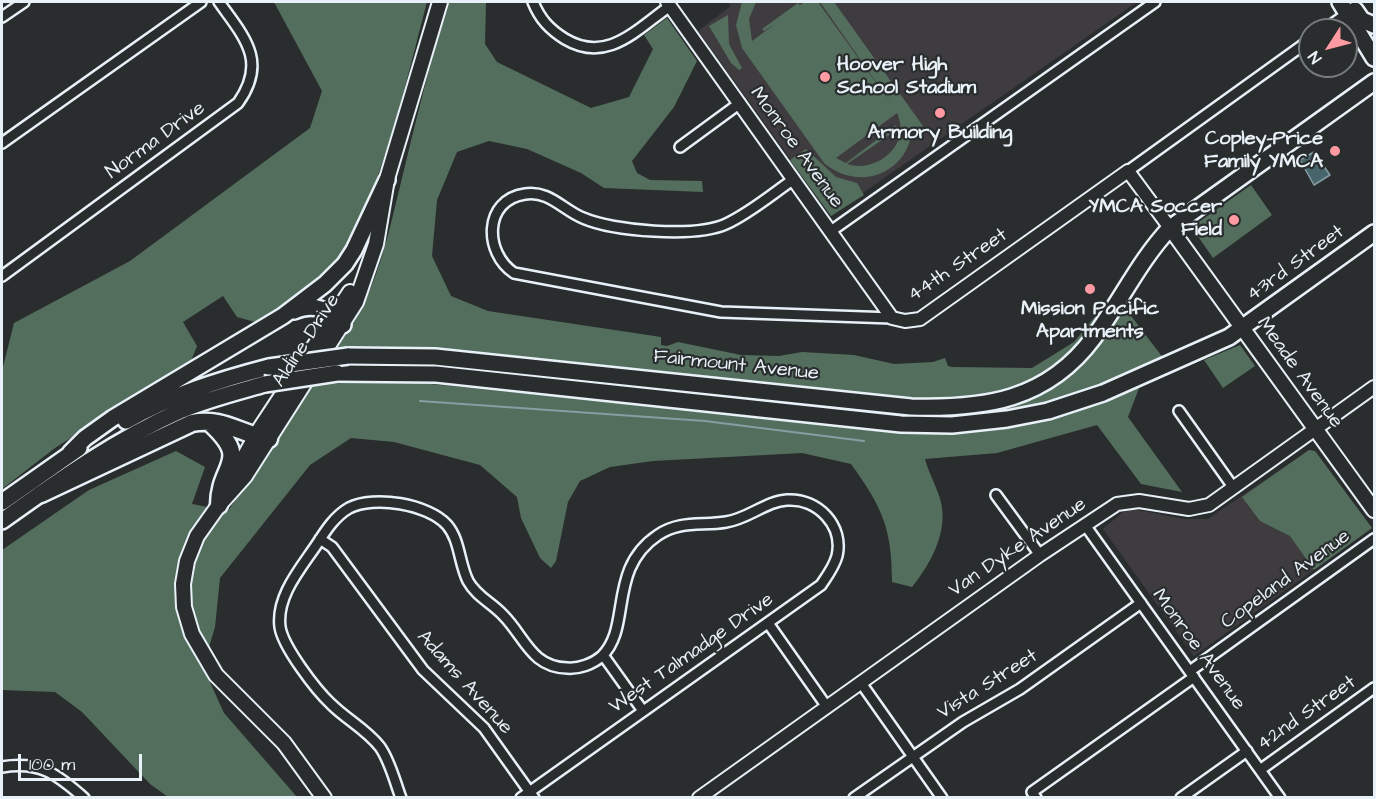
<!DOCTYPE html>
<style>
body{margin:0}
#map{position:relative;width:1376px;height:799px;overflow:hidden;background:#2a2d2e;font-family:"Architects Daughter",sans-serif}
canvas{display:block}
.frame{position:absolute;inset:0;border:3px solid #e8f1f8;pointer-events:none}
.north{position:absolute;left:1298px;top:18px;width:60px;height:60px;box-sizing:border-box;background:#2a2d2e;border:2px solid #767b7f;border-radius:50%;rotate:234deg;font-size:16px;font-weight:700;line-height:24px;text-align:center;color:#e8f1f8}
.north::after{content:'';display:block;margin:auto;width:21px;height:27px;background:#ff9aa2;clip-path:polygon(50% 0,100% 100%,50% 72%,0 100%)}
.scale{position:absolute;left:18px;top:754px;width:124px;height:27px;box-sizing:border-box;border:3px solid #e8f1f8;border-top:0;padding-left:8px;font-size:18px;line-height:21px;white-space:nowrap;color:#e8f1f8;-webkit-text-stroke:4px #2a2d2e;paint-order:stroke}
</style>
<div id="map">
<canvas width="1376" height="799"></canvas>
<div class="frame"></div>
<div class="north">N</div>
<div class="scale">100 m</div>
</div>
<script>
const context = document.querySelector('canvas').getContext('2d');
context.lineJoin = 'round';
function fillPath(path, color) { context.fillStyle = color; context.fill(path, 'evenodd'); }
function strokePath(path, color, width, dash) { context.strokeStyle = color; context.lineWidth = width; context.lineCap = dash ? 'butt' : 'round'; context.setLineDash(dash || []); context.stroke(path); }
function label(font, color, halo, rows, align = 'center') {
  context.font = font + ' "Architects Daughter",sans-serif'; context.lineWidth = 4.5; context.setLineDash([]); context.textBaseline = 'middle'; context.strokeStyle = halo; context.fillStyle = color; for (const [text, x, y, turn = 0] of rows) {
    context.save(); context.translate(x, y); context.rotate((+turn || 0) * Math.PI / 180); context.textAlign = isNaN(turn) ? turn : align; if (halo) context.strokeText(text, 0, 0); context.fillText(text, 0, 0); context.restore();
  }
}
const built = new Path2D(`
 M728 2H1137L831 215 698 31 731 6Z
 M1309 450 1315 451 1372 528 1194 656 1103 529 1123 512 1133 509 1183 519H1208Z`);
const green = new Path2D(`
 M274 2H427C408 72 374 233 320 281 302 297 276 309 255 322L237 317 223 296 183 322 197 346 191 361 55 448 2 489V371L14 323 130 261 310 128 322 91Z
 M448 2H486L485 44 497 62 591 108 629 97 653 49 644 35 667 18 697 61 674 107 632 161 637 173 650 180 702 181 703 192 604 188 581 173 527 149 489 141 457 152 437 200 432 256 451 296 488 311 661 337V345L667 346 678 342 741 355 779 356 802 352 854 355 894 364 933 362 945 358 948 366 952 367 1032 368 1074 342 1108 301 1111 302C1050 390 1007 400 904 400L441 349 335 350C377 295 386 243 402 178 416 119 431 60 448 2Z
 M742 2H756L749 19 752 41 775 24 764 31 762 29 798 3 800 5 805 2H818L895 109 820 2H834L923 126 912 132C905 176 857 191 824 163L742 48 736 25ZM897 113C912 144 877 174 847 164L898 129 896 125 846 163 836 158Z
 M728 15 729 44 742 68 739 70 731 63 709 26Z
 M806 149 836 177 857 183 864 195 831 216 790 160Z
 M1251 185 1272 215 1213 258 1195 232 1196 224Z
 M1125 308 1164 359 1072 398 997 415 996 411C1054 393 1093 360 1125 308Z
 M1240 345 1255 366 1223 388 1204 360Z
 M401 381 920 433C998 434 1068 419 1139 388L1128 417 1182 492 1141 484 1097 425 997 453 925 459C929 475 940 492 942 508 946 536 929 566 912 587L892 582C892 528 882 507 851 464L802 453 653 461 610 467 580 481 568 502 556 561 551 568 540 558 521 518 517 497 480 465 394 442 351 438 310 465 220 578 215 627 203 667 224 713 297 797H168L150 784 82 712 55 692 2 690V550L89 490 176 451 205 467 192 504 228 511 312 384Z
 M1309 450 1315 451 1372 528 1314 570 1290 536 1260 521 1242 497Z`);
const water = new Path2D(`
 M1314 152 1330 175 1314 185 1300 160Z`);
const stream = new Path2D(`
 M420 401 705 421 864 441`);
const minor = new Path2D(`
 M533 2C540 19 549 29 565 39 607 64 636 30 670 6
 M2 17 24 2
 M1324 30 1348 13
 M2 143 201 2
 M680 147 740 103
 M1128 171 1310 40
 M794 179C772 194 750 213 726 224 695 238 613 231 583 218 563 210 549 190 525 194 483 200 484 253 514 273L721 312 892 318
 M831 231 1155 2
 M2 276 238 103C268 61 244 37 219 2
 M1179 411 1233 487
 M996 495 1040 555
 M1085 525 1280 798
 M320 539 332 547 423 670 484 728 534 798
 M768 623 827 707
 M603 655 643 711
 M1190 671 1374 539
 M861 683 942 798
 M2 767C39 761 56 773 84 798
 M1260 770 1374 688
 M401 798C395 782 390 761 380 747 366 729 347 720 331 704 316 690 283 647 280 627 276 596 301 568 317 544 326 530 335 516 349 508 374 495 428 504 447 525 460 540 459 563 468 581 476 596 492 603 503 615 525 637 531 667 567 668 579 669 593 664 602 656 632 627 607 569 658 535 680 520 702 526 726 522 748 519 766 501 787 500 818 498 844 526 837 556 834 567 827 576 821 585L521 798
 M854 798 963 722 1020 689 1141 603
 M1036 798 1032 792 1194 677
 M1181 798 1247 751`);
const tertiary = new Path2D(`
 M667 2 892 318 905 321 920 319 1128 171 1170 228
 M699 798 1040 555 1117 504 1139 501 1189 509 1209 505 1374 387`);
const secondary = new Path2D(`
 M384 189 440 2
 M1170 228 1374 510
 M229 484 261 427 350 292
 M324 798 284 743 216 675 192 634 184 607 183 584 187 561 197 536 219 505 245 476 356 302 376 244 386 185`);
const primary = new Path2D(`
 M1340 2 1374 58
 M1351 12 1355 10 1362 20 1374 25
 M294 311C316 302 326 310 343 325
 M348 356 435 357 911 407C984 409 1047 401 1094 337 1121 301 1139 261 1170 228L1374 82
 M337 373 436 374 901 424 952 425 1007 419 1048 411 1103 393 1229 337 1374 233
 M126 421C171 395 219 380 269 367
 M70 453 85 438 113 418 283 316 325 284 345 264 354 250 387 180
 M2 502 79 448
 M2 521C59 480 117 439 182 410 209 399 237 392 265 384`);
const motorway = new Path2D(`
 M209 422C253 462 219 463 219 505
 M41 494 192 423C223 417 240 434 269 439`);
const primaryBridge = new Path2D(`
 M269 367 348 356
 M265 384 337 373`);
const markers = [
 [825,77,6,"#ff9aa2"],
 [940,113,6,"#ff9aa2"],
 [1335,151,6,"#ff9aa2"],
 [1234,220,6,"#ff9aa2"],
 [1090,289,6,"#ff9aa2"]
];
const poiNames = [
 ["Hoover High",837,66,"left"],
 ["School Stadium",837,89,"left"],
 ["Armory Building",940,134],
 ["Copley-Price",1323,140,"right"],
 ["Family YMCA",1323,163,"right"],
 ["YMCA Soccer",1222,208,"right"],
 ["Field",1222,231,"right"],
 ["Mission Pacific",1090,310],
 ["Apartments",1090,333]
];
const streetNames = [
 ["Norma Drive",156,141,-36],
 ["Monroe Avenue",796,148,54],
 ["43rd Street",1296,264,-36],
 ["44th Street",958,266,-34],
 ["Aldine Drive",307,341,-57],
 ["Fairmount Avenue",736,366,6],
 ["Meade Avenue",1299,373,54],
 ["Van Dyke Avenue",1018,548,-34],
 ["Copeland Avenue",1286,580,-36],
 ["Monroe Avenue",1198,650,54],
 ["West Talmadge Drive",692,654,-35],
 ["Adams Avenue",464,683,48],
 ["Vista Street",988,685,-32],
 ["42nd Street",1307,714,-35]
];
fillPath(built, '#3f3c40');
fillPath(green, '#546e5d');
fillPath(water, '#47656a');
strokePath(water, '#879da3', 1.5);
strokePath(stream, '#879da3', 2);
strokePath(minor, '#e8f1f8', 14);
strokePath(tertiary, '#e8f1f8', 16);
strokePath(secondary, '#e8f1f8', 18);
strokePath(primary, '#e8f1f8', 20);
strokePath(motorway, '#e8f1f8', 21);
strokePath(minor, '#2a2d2e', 9);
strokePath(tertiary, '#2a2d2e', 12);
strokePath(secondary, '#2a2d2e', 14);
strokePath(primary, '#2a2d2e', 15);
strokePath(motorway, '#2a2d2e', 16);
strokePath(primaryBridge, '#e8f1f8', 20, []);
strokePath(primaryBridge, '#2a2d2e', 15);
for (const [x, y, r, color] of markers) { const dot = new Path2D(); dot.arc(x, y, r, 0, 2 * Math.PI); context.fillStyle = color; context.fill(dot); strokePath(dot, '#2a2d2e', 2); }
label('bold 20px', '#e8f1f8', '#2a2d2e', poiNames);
label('20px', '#e8f1f8', '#2a2d2e', streetNames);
</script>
